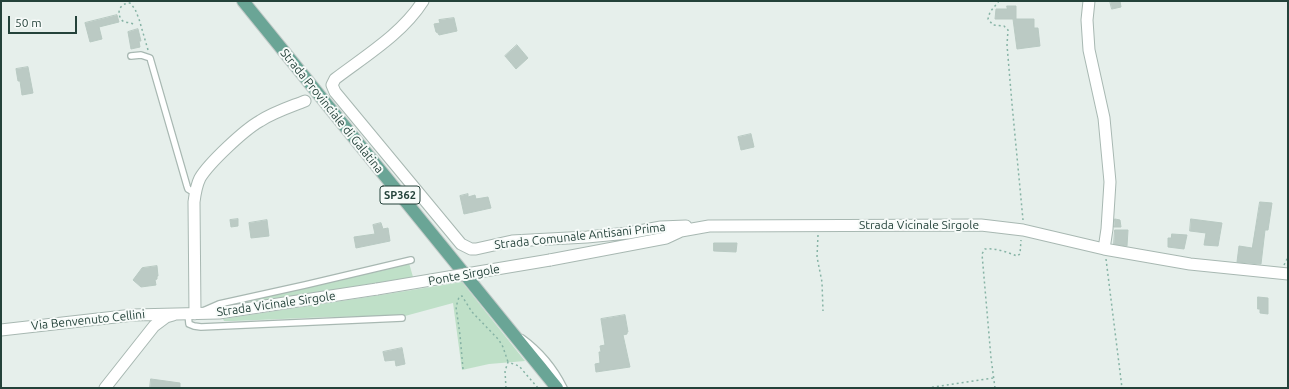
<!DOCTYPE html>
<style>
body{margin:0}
#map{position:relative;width:1289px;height:389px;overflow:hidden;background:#e6efeb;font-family:Ubuntu,sans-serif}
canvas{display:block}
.frame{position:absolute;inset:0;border:2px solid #24423a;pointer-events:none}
.scale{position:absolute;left:8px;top:16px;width:69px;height:18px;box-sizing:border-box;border:2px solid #24423a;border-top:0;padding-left:5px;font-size:12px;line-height:14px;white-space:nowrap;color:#24423a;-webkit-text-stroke:3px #f7fbf9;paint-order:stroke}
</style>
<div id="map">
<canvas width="1289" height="389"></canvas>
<div class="frame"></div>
<div class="scale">50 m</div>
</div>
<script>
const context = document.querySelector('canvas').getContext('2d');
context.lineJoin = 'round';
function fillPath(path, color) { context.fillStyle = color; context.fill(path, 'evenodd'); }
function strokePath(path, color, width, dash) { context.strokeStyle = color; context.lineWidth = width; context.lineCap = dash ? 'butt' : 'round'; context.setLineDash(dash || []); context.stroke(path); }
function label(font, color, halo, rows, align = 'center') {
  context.font = font + ' Ubuntu,sans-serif'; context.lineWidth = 4; context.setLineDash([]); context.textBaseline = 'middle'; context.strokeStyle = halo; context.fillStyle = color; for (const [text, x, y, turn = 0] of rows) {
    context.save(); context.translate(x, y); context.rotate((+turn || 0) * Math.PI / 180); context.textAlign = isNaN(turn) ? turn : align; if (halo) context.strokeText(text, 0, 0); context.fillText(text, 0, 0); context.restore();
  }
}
const green = new Path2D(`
 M409 263 413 277 226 307V305L389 269Z
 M462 282 525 361 489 364 462 370 453 303 405 316 329 317 234 321H224L223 319 381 295Z`);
const building = new Path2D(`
 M1110 1H1120L1121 7 1112 9Z
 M1007 6H1016V19H1034V28H1038L1040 46 1017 49 1013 19H995L996 9H1007Z
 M117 15 119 22 99 27 102 39 90 42 85 23Z
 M454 18 457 31 439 35 438 33 436 32 434 24 440 23 439 20Z
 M138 29 141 41H139L140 47 131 49 128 32Z
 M517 45 528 58 516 69 505 56Z
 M28 67 33 93 22 95 20 81H18L16 69Z
 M751 134 754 147 741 150 738 137Z
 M468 194V197L475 195 476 199 488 197 491 208 464 214 460 196Z
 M1260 202 1272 203 1268 230H1265L1261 264 1237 262 1239 246 1252 248Z
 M238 219V226L231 227 230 220Z
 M1115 219 1120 220 1121 227H1114Z
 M1191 219 1222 223 1218 246 1204 245 1206 233 1190 231Z
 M267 220 269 236 251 238 249 223Z
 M381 223 383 229 388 228 390 241 356 248 354 237 375 234 373 225Z
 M1115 230H1128L1127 246 1114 244Z
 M1172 234 1187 235 1184 249 1168 247V238H1171Z
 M714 243H737L736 252 714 251Z
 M157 266 158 276H157V279L155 280 156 285 141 287 133 280 142 268Z
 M1258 297 1268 298V314L1260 313V309H1258Z
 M625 315 628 332H627V334L623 335 630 367 596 372 595 364 600 363 599 352H601L600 346 605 345 601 319Z
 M402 348 405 364 396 366 395 360 385 361 383 352Z
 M151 379 180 383V388H150Z`);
const path = new Path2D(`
 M999 1 990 12 988 19 993 25 1004 26 1008 30 1007 45 1012 104 1023 220
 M133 24C129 22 123 23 121 19 116 11 121 3 130 3L135 9 139 19 148 50
 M818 235 817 257 822 282 823 311
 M1106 259 1122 388
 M1284 265 1288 257
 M463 369 460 335 456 307 459 297 462 296 472 312 499 340 503 347 508 362
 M506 388 505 371 508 362 519 366 538 388
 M927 388 993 378
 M995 388 991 358 982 254 985 249C996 248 1007 252 1017 256L1020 254 1021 240`);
const service = new Path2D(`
 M131 56 141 55 150 58 187 186 188 189 195 193
 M203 311 219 304 305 285 411 260
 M188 314 189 324 194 326 201 327 402 318
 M522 338C540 351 554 368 564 388`);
const minor = new Path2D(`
 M423 1C402 34 365 56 335 79L332 85 335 92 461 244 471 249H476L512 241 587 237 628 233 661 227 686 226
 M1089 1 1087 20 1089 50 1104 118 1110 182 1107 229 1104 249
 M550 260 666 238 681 231 709 226 981 225 1023 230 1104 249 1190 264 1288 274
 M195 314 194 202C195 194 196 186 200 178 209 163 244 130 260 121 274 112 290 107 305 101
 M1 330 133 315 219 313 377 289
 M105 388 154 326 166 317 173 315`);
const primary = new Path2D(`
 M243 1 557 388`);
const minorBridge = new Path2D(`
 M377 289 550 260`);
const shields = [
 [400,195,40]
];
const shieldNames = [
 ["SP362",400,195]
];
const streetNames = [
 ["Strada Provinciale di Galatina",332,111,51],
 ["Strada Vicinale Sirgole",919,225],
 ["Strada Comunale Antisani Prima",580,236,-6],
 ["Ponte Sirgole",464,275,-10],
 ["Strada Vicinale Sirgole",276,304,-8],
 ["Via Benvenuto Cellini",88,320,-6]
];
fillPath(green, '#bfe0c8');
fillPath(building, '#bbcac4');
strokePath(building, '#b8c9c2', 1);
strokePath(service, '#a8b8b2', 8);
strokePath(minor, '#a8b8b2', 13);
strokePath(primary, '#c2cac8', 14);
strokePath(path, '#86b3a5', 1.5, [2, 3]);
strokePath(service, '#fff', 5.5);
strokePath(minor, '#fff', 11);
strokePath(primary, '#6aa596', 12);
strokePath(minorBridge, '#a8b8b2', 13, []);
strokePath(minorBridge, '#fff', 11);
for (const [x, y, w] of shields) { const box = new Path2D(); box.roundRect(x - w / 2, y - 9, w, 18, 3); context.fillStyle = '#f7fbf9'; context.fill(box); strokePath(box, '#24423a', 1); }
label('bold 11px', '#24423a', null, shieldNames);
label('12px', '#24423a', '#f7fbf9', streetNames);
</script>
